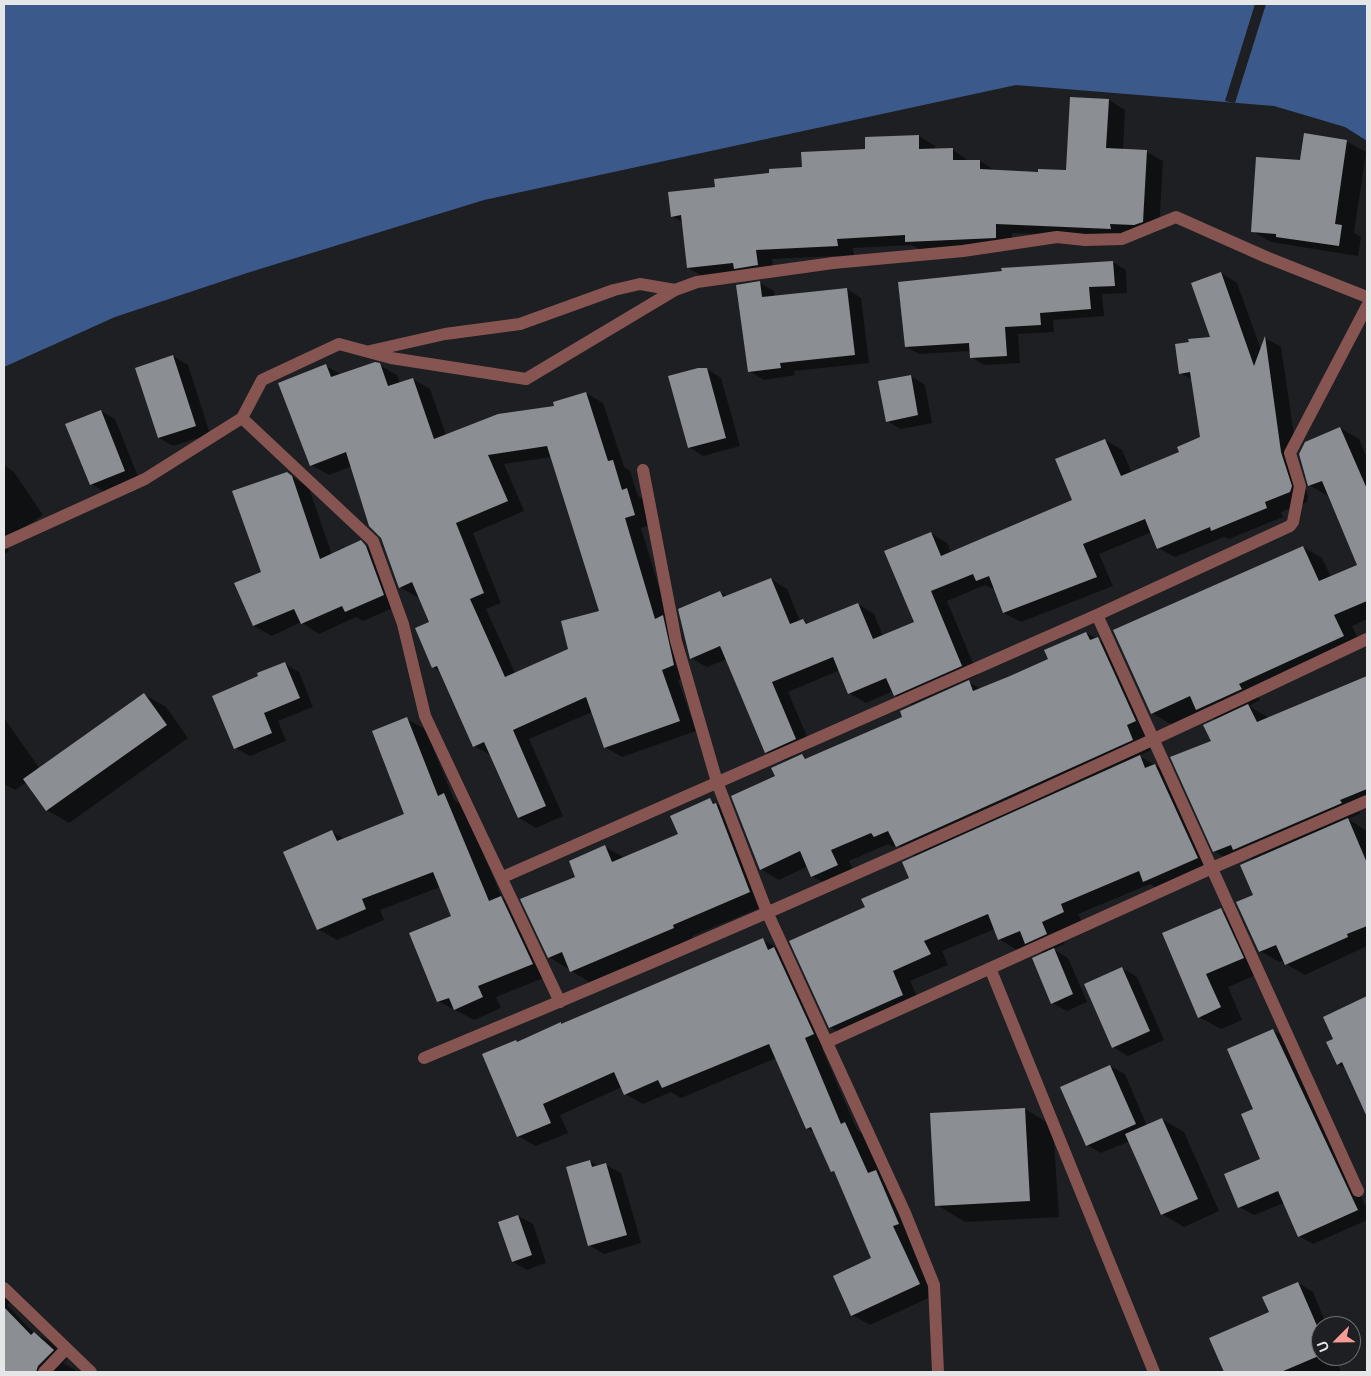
<!DOCTYPE html>
<style>
body{margin:0}
#map{position:relative;width:1371px;height:1376px;overflow:hidden;background:#1d1f22;font-family:Lato,sans-serif}
canvas{display:block}
.frame{position:absolute;inset:0;border:5px solid #e4e6e8;pointer-events:none}
.north{position:absolute;left:1311px;top:1316px;width:50px;height:50px;box-sizing:border-box;background:#1d1f22;border:1px solid #6d6f71;border-radius:50%;rotate:247deg;font-size:14px;font-weight:700;line-height:20px;text-align:center;color:#e4e6e8}
.north::after{content:'';display:block;margin:auto;width:18px;height:22px;background:#f59c94;clip-path:polygon(50% 0,100% 100%,50% 72%,0 100%)}
</style>
<div id="map">
<canvas width="1371" height="1376"></canvas>
<div class="frame"></div>
<div class="north">U</div>
</div>
<script>
const context = document.querySelector('canvas').getContext('2d');
context.lineJoin = 'round';
function fillPath(path, color) { context.fillStyle = color; context.fill(path, 'evenodd'); }
function strokePath(path, color, width, dash) { context.strokeStyle = color; context.lineWidth = width; context.lineCap = dash ? 'butt' : 'round'; context.setLineDash(dash || []); context.stroke(path); }
const water = new Path2D(`
 M4 4H1367V141L1345 127 1274 106 1016 85 484 200 247 273 115 317 4 367Z`);
const pier = new Path2D(`
 M1255 4H1266L1235 103 1225 101Z`);
const shadow = new Path2D(`
 M1109 100 1125 110 1123 150 1147 152 1163 161 1159 231 1151 234 1126 233 1127 238 1012 233V247L923 251 912 245 853 248 854 255 772 259 774 274 705 277 688 268 682 222 672 216 716 188 770 174 804 168 919 136 935 146V150H953L969 161H980L996 171 1039 173 1067 171Z
 M1346 141 1366 152 1354 233 1361 237 1358 256 1271 242 1252 231 1301 162Z
 M1113 262 1126 270 1127 293 1102 294 1104 316 1053 320 1054 332 1018 334 1020 363 984 365 971 357 970 351 919 354 906 347Z
 M1221 273 1237 283 1261 350 1265 338 1281 347 1298 462 1308 497 1307 502 1281 512 1283 517 1229 539 1224 537 1175 557 1158 548 1152 532 1099 554 1113 586 1021 622 1004 613 995 590 985 585 947 601 978 675 911 705 894 695 893 691 866 703 849 693 840 670 788 692 812 748 783 761 766 752 727 659 707 667 691 658 720 592 728 597 771 579 787 589 800 621 803 620 810 624 858 604 874 614 883 636 916 622 931 533 947 543 951 553 1074 501 1105 440 1122 450 1132 473 1181 453 1201 438 1193 380 1180 373 1212 338Z
 M760 283 774 291 775 297 847 289 861 298 869 363 794 371 795 375 764 380 749 371Z
 M173 356 188 365 210 434 173 446 159 438Z
 M379 365 397 375 400 383 413 379 430 389 446 435 556 407 586 393 603 403 624 467 630 471 638 496 644 500 652 525 641 528 669 621 680 627 691 675 678 680 696 731 622 757 605 747 592 712 529 739 563 816 536 828 519 818 492 756 474 746 441 672 433 667 430 623 419 596 417 597 400 587 352 466 329 475 311 465 326 366 342 375ZM552 457 601 612 569 650 515 673 486 609 501 603 473 533 524 511 504 464Z
 M707 369 721 378 740 446 703 456 689 447Z
 M911 376 925 385 932 423 901 429 887 421Z
 M101 411 115 419 139 479 105 492 91 484Z
 M1340 428 1359 439 1367 458V619L1352 626 1362 647 1257 695 1260 700 1249 706 1269 718 1367 678V807L1359 811 1360 814 1348 819 1367 831V946L1305 975 1286 964 1284 960 1279 962 1260 951 1254 860 1248 857 1234 863 1214 851 1172 758 1212 742 1216 720 1200 711 1171 724 1152 713 1303 547 1322 558 1331 577 1359 566 1328 496 1309 485Z
 M4 465 14 472 43 515 4 541Z
 M287 473 309 488 332 555 360 542 378 552 400 605 363 621 356 617 319 634 301 622 272 636 254 626 236 584 262 572Z
 M4 542 9 551 4 555Z
 M1086 633 1116 649 1154 731 1145 736 1151 750 1139 756 1173 775 1216 869 1163 891 1150 884 1078 914 1082 922 1059 932 1065 944 1053 949 1068 958 1087 1002 1067 1011 1052 1003 1045 954 1030 945 1017 950 999 939 995 929 942 951 948 965 910 981 921 1005 848 1037 830 1027 867 908 911 879 916 857 897 845 893 847 888 844 849 861 856 876 831 887 812 876 808 866 779 880 761 869 777 777 802 755 808 759 904 718 969 682 981 689 1049 659Z
 M285 664 299 672 313 707 278 721 286 741 250 756 235 748 260 677Z
 M145 695 166 707 188 738 69 823 47 810 27 782 15 790 4 784V718L40 769Z
 M407 719 426 730 454 800 463 805 502 898 520 909 551 975 496 997 501 1008 474 1020 438 1001 453 917 440 887 380 910 384 920 337 940 318 929 332 832 345 839 406 815Z
 M710 800 730 811 769 904 692 936 693 939 591 983 549 957 577 877 605 847 625 858 680 835Z
 M1221 910 1243 922 1265 971 1228 987 1242 1020 1221 1029 1199 1017 1164 934Z
 M763 940 781 950 831 1044 822 1049 857 1130 863 1134 937 1294 870 1325 852 1315 872 1258 836 1174 832 1171 815 1133 807 1128 776 1058 681 1098 671 1092 643 1104 625 1094 622 1087 560 1115 568 1133 536 1146 518 1136 516 1041 519 1043 561 1024 563 1025Z
 M1122 968 1137 977 1164 1040 1128 1056 1113 1047Z
 M1367 997V1114L1346 1069 1338 1064 1335 1039 1325 1017Z
 M1273 1030 1288 1039 1367 1209V1220L1313 1244 1299 1236 1284 1203 1254 1215 1239 1207 1262 1159 1255 1110Z
 M1110 1066 1125 1074 1147 1126 1162 1119 1184 1132 1219 1211 1184 1227 1162 1214 1130 1141 1101 1153 1087 1145Z
 M1025 1109 1053 1126 1059 1217 965 1222 937 1205Z
 M590 1161 599 1166 606 1165 621 1173 641 1243 604 1254 589 1245Z
 M518 1216 533 1224 546 1263 527 1270 513 1262Z
 M1298 1283 1313 1292 1327 1326H1321V1356H1340L1342 1360 1337 1362 1341 1372H1225L1210 1339 1270 1313Z
 M4 1294 11 1301 7 1305 34 1333 49 1341 67 1359 63 1363 79 1372H4Z`);
const building = new Path2D(`
 M1070 97 1109 99 1106 148 1147 150 1143 222 1134 225 1110 224 1111 229 996 224V238L905 242V235L837 239 838 246 756 250 758 265 734 269 733 263 687 268 681 215 671 217 668 192 715 187 714 179 769 173V169L802 167 801 152 865 149V137L919 135V149L953 148V160H980V169L1038 172V169L1066 170Z
 M1304 133 1347 140 1335 224 1342 225 1339 246 1276 237V234L1251 232 1256 157 1300 160Z
 M1113 261 1115 286 1089 287 1091 309 1040 313 1041 325 1005 327 1007 356 970 358 969 343 905 347 898 282 1002 271 1001 268Z
 M1221 272 1254 366 1265 336 1281 452 1292 486 1290 492 1265 502 1267 508 1211 531 1210 527 1157 549 1145 519 1083 544 1097 577 1003 613 989 576 976 581 973 574 931 591 962 666 894 696 886 678 848 694 833 657 772 682 796 739 765 753 720 646 690 659 678 609 720 591 723 597 771 578 790 624 803 619 806 624 858 603 873 639 914 622 884 551 931 532 941 556 1072 500 1055 459 1105 439 1121 476 1179 452 1177 447 1200 437 1190 372 1179 374 1175 344 1189 342 1188 339 1210 337 1191 283Z
 M760 281 762 297 847 288 855 355 780 363 781 368 748 372 736 285Z
 M173 355 196 426 158 438 135 368Z
 M375 362 380 363 388 386 413 378 434 439 498 414 554 406 553 402 586 392 608 461 613 460 622 490 627 488 635 515 625 518 655 619 663 615 674 665 662 670 680 721 604 748 586 697 513 730 546 806 518 818 484 742 473 747 437 666 432 668 415 628 429 622 412 582 399 588 381 538 369 526 346 452 310 466 278 383 326 364 331 377ZM547 446 599 611 561 621 568 649 505 677 470 599 484 593 456 523 508 501 488 455Z
 M698 368H707L726 438 688 448 668 376Z
 M911 375 918 415 886 422 878 381Z
 M101 410 125 471 90 485 65 424Z
 M1340 427 1367 489V601L1334 615 1344 636 1239 684 1242 689 1196 710 1190 696 1151 714 1113 630 1303 546 1319 581 1357 565 1322 481 1308 486 1299 454 1305 442Z
 M287 472 292 476 320 559 361 540 366 546 384 595 345 612 342 606 301 624 294 609 253 626 234 583 261 572 232 491Z
 M1086 632 1090 640 1098 637 1136 721 1127 725 1133 740 896 847 888 831 874 837 871 833 831 850 838 865 811 877 800 851 760 870 731 796 775 776 771 768 802 754 805 759 902 717 900 711 969 680 973 691 1010 676 1048 659 1044 650Z
 M285 662 300 698 264 713 272 733 234 749 212 696 258 676 257 673Z
 M1367 676V789L1340 800 1342 803 1233 850 1231 845 1213 852 1170 757 1211 741 1203 725 1248 704 1257 722Z
 M144 693 167 725 46 811 23 779Z
 M407 717 438 796 444 793 489 901 501 896 533 964 478 986 483 997 454 1010 449 998 437 1002 409 933 451 916 433 872 362 899 366 909 317 930 283 852 332 830 337 841 404 814 372 731Z
 M1140 755 1145 768 1155 764 1198 858 1143 882 1139 871 1061 904 1064 912 1042 922 1047 934 1025 944 1020 931 998 940 988 914 924 941 931 954 893 971 903 995 829 1028 789 941 865 907 861 899 909 878 902 862Z
 M710 798 713 804 716 803 750 892 673 925 674 928 570 972 562 952 548 958 520 899 575 877 569 861 605 845 612 862 678 834 670 816Z
 M1348 818 1367 863V926L1347 934 1348 937 1285 965 1276 945 1259 952 1236 902 1253 895 1240 865Z
 M1221 908 1244 958 1206 974 1221 1007 1198 1018 1162 933Z
 M763 938 768 950 774 947 814 1034 805 1038 841 1124 845 1122 868 1173 876 1170 899 1224 893 1226 920 1284 851 1316 833 1276 871 1258 834 1171 831 1172 811 1127 806 1129 769 1044 662 1088 658 1080 624 1095 614 1072 543 1104 551 1123 517 1137 482 1054 516 1040 517 1042 561 1022V1024Z
 M1054 948 1073 994 1051 1004 1032 958Z
 M1122 967 1150 1031 1112 1048 1084 984Z
 M1367 996V1117L1342 1062 1337 1065 1326 1042 1333 1039 1323 1017Z
 M1273 1029 1358 1210 1298 1237 1278 1191 1238 1208 1224 1174 1260 1159 1241 1114 1253 1109 1227 1049Z
 M1110 1065 1136 1124 1086 1146 1060 1087Z
 M1025 1108 1030 1201 935 1206 930 1113Z
 M1162 1118 1198 1199 1161 1215 1125 1134Z
 M590 1160 592 1167 606 1163 627 1235 588 1246 566 1167Z
 M518 1215 532 1255 512 1262 498 1222Z
 M1298 1282 1321 1335V1355L1281 1372H1224L1209 1338 1269 1312 1262 1297Z
 M4 1307 31 1335 34 1332 54 1350 38 1366 36 1372H4Z`);
const minor = new Path2D(`
 M370 351 445 334 520 324 614 290 640 284 675 290
 M242 418 373 541 403 624 425 716 560 1002
 M643 470 676 641 717 782 767 912 905 1213 934 1285 938 1372
 M4 543 145 479 242 418 262 380 339 344 391 358 526 379 675 290 697 282 833 263 963 251 1057 237 1085 240 1122 239 1176 217 1266 257 1367 297
 M1097 615 1358 1191
 M503 877 1097 615 1290 526 1293 522 1300 486 1290 453 1367 306
 M990 968 1154 1372
 M827 1042 1212 868 1367 801
 M424 1058C742 927 1057 787 1367 639
 M4 1288 91 1372
 M44 1372 66 1349`);
fillPath(water, '#3b5a8b');
fillPath(pier, '#1d1f22');
fillPath(shadow, '#0007');
fillPath(building, '#8b8e93');
strokePath(minor, '#865551', 12);
</script>
